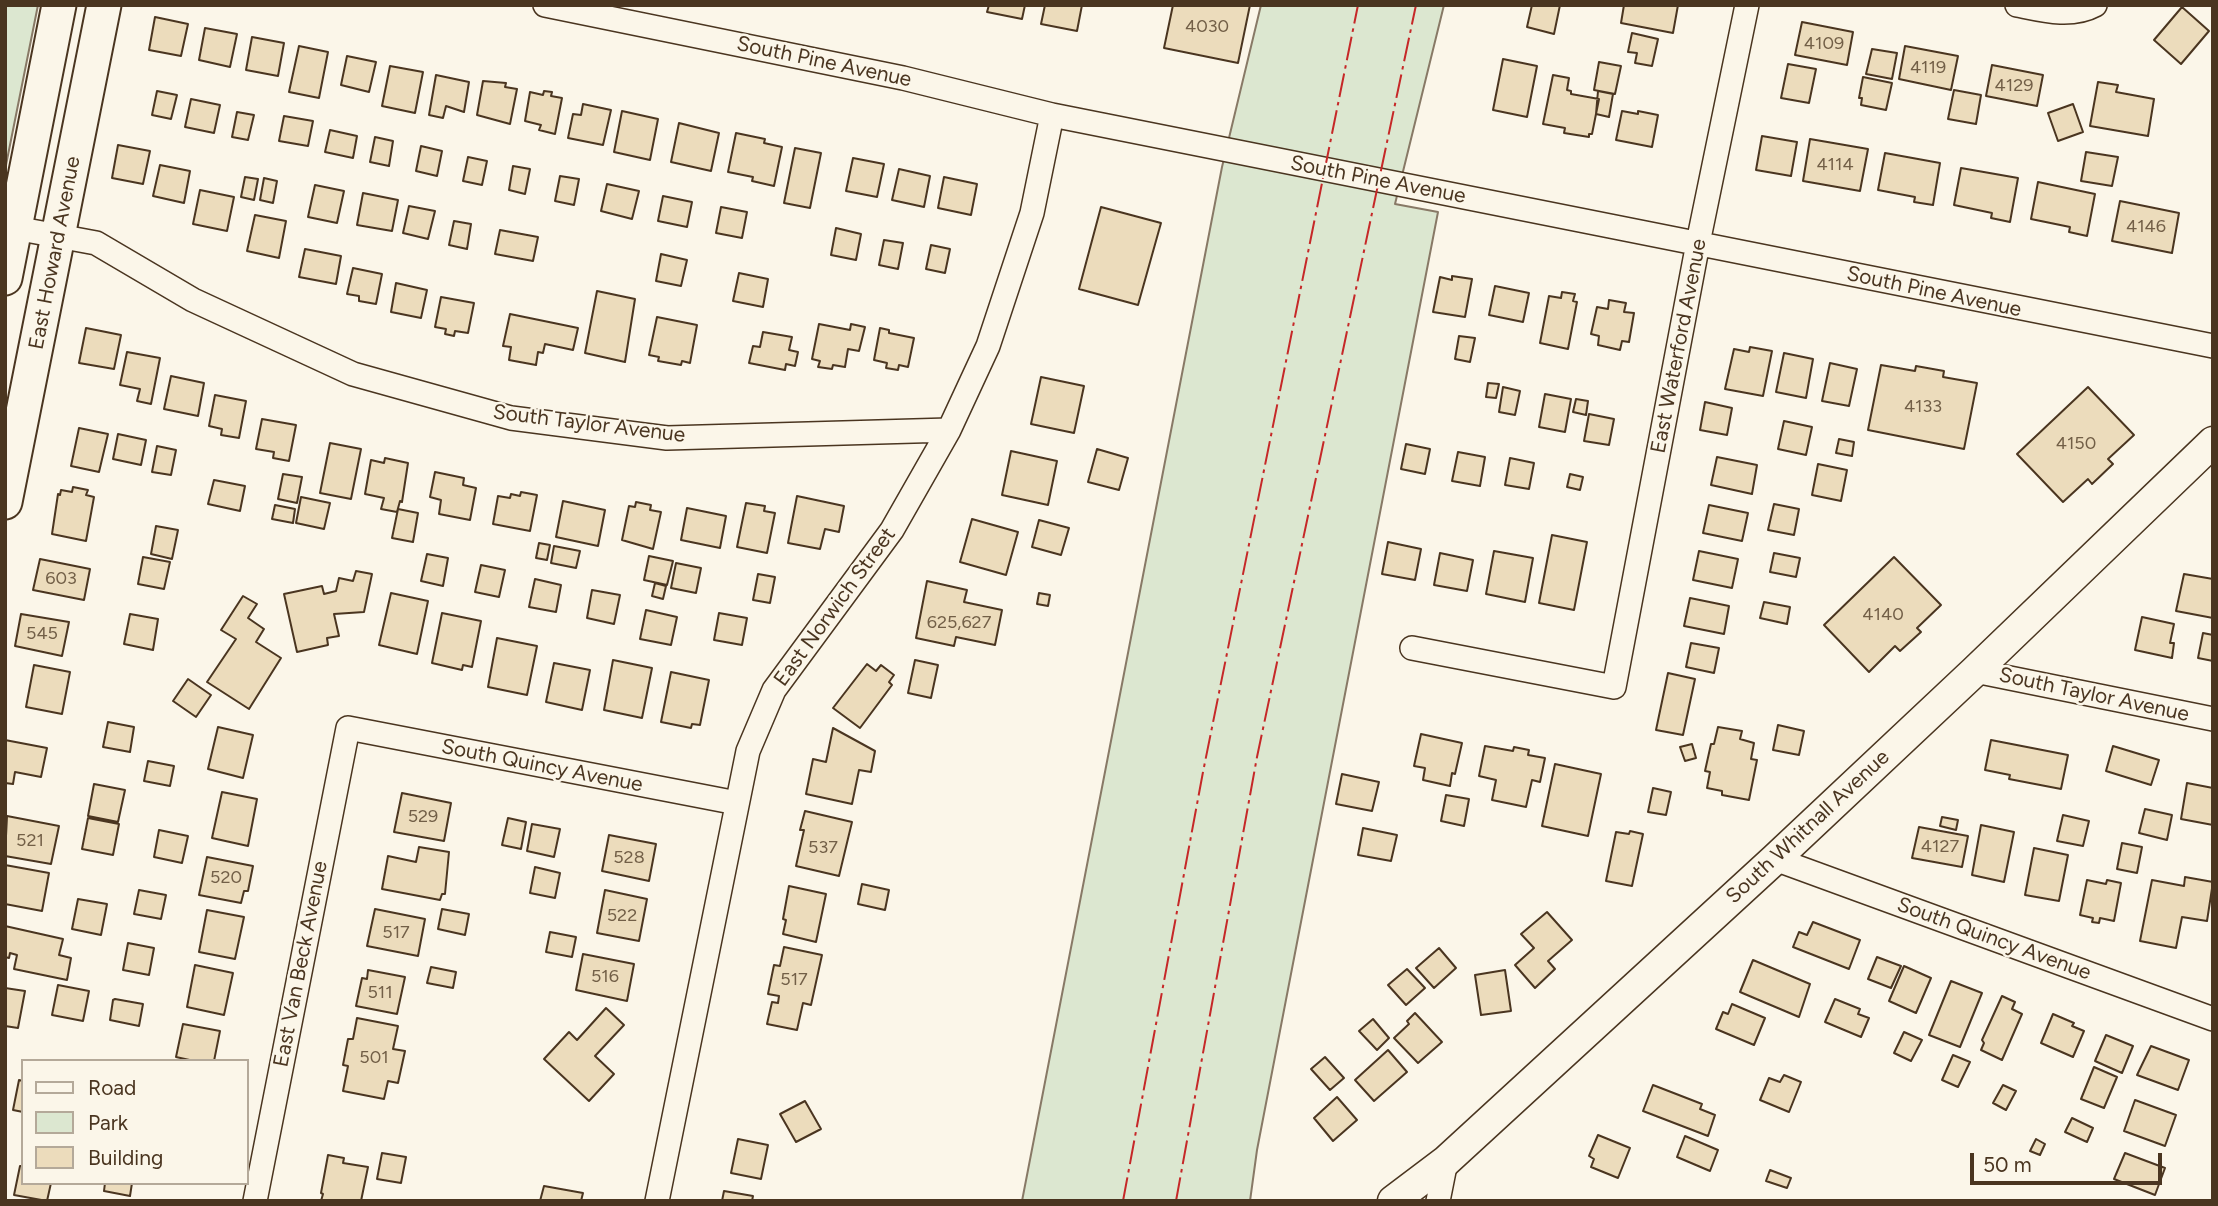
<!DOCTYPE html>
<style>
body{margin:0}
#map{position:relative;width:2218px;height:1206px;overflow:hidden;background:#fbf6e9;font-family:Figtree,sans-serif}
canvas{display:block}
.frame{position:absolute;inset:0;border:7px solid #4a3520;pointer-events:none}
.legend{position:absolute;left:21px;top:1059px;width:228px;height:126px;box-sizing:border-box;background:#fbf6e9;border:2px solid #b4a999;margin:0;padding:9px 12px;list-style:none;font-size:21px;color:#4a3520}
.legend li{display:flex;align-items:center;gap:14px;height:35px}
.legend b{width:35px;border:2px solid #b4a999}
.scale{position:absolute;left:1970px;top:1153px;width:192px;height:32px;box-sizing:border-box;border:4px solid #4a3520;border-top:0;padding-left:9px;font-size:21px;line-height:24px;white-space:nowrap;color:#4a3520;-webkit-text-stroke:5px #fbf6e9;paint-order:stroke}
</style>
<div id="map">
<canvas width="2218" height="1206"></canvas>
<div class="frame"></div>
<ul class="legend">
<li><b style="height:9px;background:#fbf6e9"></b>Road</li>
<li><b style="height:19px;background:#dce7d0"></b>Park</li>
<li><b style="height:19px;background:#ecdcbc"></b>Building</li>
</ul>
<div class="scale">50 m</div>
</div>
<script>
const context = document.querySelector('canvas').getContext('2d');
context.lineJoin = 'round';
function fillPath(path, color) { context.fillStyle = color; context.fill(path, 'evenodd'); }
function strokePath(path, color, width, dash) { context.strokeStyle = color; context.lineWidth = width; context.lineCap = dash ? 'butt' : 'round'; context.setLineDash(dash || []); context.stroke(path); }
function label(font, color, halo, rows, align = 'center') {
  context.font = font + ' Figtree,sans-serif'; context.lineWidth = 5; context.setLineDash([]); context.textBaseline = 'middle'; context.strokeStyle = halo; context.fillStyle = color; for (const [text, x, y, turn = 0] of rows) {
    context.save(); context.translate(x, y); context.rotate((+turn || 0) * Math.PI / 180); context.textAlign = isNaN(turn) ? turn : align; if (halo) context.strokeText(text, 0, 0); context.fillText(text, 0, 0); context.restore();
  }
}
const green = new Path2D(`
 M5 5H38L5 170Z
 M1261 5H1444L1395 204 1438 212 1257 1150 1250 1201H1022L1222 167Z`);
const building = new Path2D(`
 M989 5H1025L1022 19 987 12Z
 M1045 5H1082L1077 31 1041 24Z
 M1173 5H1250L1238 63 1164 48Z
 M1532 5H1560L1554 34 1527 27Z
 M1624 5H1678L1673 33 1621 23Z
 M2182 7 2209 31 2181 64 2154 40Z
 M155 17 188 24 181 56 149 50Z
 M1802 22 1853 32 1847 65 1795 55Z
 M205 28 237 34 230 67 199 60Z
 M1632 33 1658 39 1652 66 1635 63 1637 53 1628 52Z
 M252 37 284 43 278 76 246 70Z
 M299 46 328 52 319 98 289 92Z
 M1905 46 1958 56 1951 90 1899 79Z
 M1872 49 1897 53 1892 79 1866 74Z
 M347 56 376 62 369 92 341 85Z
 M1503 59 1537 66 1527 117 1493 110Z
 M1599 62 1621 66 1615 94 1594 90Z
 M1788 64 1816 69 1809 103 1781 98Z
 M1992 65 2043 75 2037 106 1986 96Z
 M390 66 423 72 415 113 382 106Z
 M436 75 469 82 464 112 446 106 443 118 429 115Z
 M1553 75 1569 78 1567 90 1571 91V94L1599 99 1592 134H1589V137L1564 133 1565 128 1543 124Z
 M1863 77 1892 83 1886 110 1861 105 1862 98H1859Z
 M483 81 506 83 505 87 517 89 510 124 477 115Z
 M2098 82 2118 85 2116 92 2154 99 2148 136 2090 126Z
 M1954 90 1981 95 1976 124 1948 119Z
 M157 91 177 95 171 119 152 115Z
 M544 91 552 92 551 96 562 98 555 134 539 130 541 125 525 121 530 92 543 95Z
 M1598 91 1613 94 1609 117 1596 114Z
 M191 99 220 105 214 133 185 127Z
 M583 104 611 110 603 145 568 138 573 114 581 115Z
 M2073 104 2083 132 2058 141 2048 113Z
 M622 111 658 119 650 160 614 152Z
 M1622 111 1638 114V111L1658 115 1652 147 1616 140Z
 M237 112 254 115 248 140 232 137Z
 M284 116 313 121 308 146 279 141Z
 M679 123 719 133 711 171 671 162Z
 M330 130 357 136 353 158 325 152Z
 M736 133 765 139 764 143 782 147 774 186 752 181 753 177 728 172Z
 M1762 136 1797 142 1791 176 1756 170Z
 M375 137 393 141 389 166 370 162Z
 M1810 139 1868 149 1860 191 1803 181Z
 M118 145 150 151 143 184 112 178Z
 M421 146 442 151 437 176 416 171Z
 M795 148 821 153 810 208 784 203Z
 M2086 152 2118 157 2112 186 2081 181Z
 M1885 153 1940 163 1933 205 1914 202 1915 197 1878 190Z
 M468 157 487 161 482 185 463 181Z
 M853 158 884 164 877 197 846 191Z
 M160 165 190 171 184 203 153 196Z
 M513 166 530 169 525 194 509 190Z
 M1961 168 2018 178 2010 222 1991 218 1992 213 1954 205Z
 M899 169 930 176 924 207 892 200Z
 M560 176 579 179 574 205 555 201Z
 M245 177 258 179 254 200 241 197Z
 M944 177 977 184 971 215 938 208Z
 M264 178 277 181 273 203 260 200Z
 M2038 182 2095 194 2087 236 2069 232 2070 227 2031 219Z
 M607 184 639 191 632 219 601 211Z
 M315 185 344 191 337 223 308 217Z
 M200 190 234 197 227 231 193 224Z
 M363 193 398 200 392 231 357 225Z
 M663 196 692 202 687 227 658 221Z
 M2120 201 2179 213 2172 253 2112 241Z
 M409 206 435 211 428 239 403 233Z
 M721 207 747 212 742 238 716 233Z
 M1101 207 1161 223 1138 305 1079 289Z
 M255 215 286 221 279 258 247 251Z
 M454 221 471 224 467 249 449 245Z
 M836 228 861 234 856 260 831 255Z
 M500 230 538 237 533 261 495 254Z
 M884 240 903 243 898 269 879 265Z
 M931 245 950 249 945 273 926 269Z
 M305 249 341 256 336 284 299 277Z
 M661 254 687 260 681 286 656 281Z
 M353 268 382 274 376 304 359 301V296L347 294Z
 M739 273 768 279 763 307 733 301Z
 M1452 276 1472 279 1465 317 1433 312 1440 277 1452 280Z
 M396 283 427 290 421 318 391 312Z
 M1495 286 1529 293 1523 322 1489 315Z
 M597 291 635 299 625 362 585 353Z
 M1562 292 1575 294 1573 301 1577 302 1568 349 1540 343 1549 296 1561 298Z
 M441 297 474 303 468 333 455 331 454 336 445 334 446 329 435 327Z
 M1609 300 1626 303 1624 312 1634 313 1629 342 1622 341 1620 350 1598 345 1599 336 1591 334 1597 307 1608 309Z
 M510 314 578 328 573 350 545 344 543 353 538 352 536 365 509 360 511 347 503 346Z
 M657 317 697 325 690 363 682 361 681 365 658 361 659 357 649 355Z
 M819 324 850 330 851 324 865 327 859 351 848 349 845 367 833 365 832 369 818 367 820 361 812 359Z
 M86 328 121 335 114 369 79 363Z
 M880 328 889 330V333L914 338 908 367 899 365 898 370 886 368 887 363 874 360Z
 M763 332 792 337 789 350 798 352 795 366 786 364 785 370 749 363 753 346 760 347Z
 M1459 336 1475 338 1470 362 1455 359Z
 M1750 347 1772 351 1763 396 1725 389 1734 349 1749 352Z
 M127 352 160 358 151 404 137 401 140 389 120 385Z
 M1784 353 1813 359 1806 398 1776 392Z
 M1830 363 1857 369 1849 406 1822 401Z
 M1881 365 1915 371 1916 366 1944 371 1943 377 1977 383 1964 449 1868 430Z
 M171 376 204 383 198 416 164 409Z
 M1041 377 1084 386 1074 433 1031 424Z
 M1488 383 1499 384 1496 398 1486 397Z
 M1503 387 1520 391 1515 415 1499 412Z
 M2088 387 2134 435 2108 459 2113 464 2092 484 2088 479 2063 502 2017 454Z
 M1545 394 1571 399 1565 432 1539 427Z
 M215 395 246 401 239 438 221 435 222 429 209 426Z
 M1576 399 1588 401 1586 415 1573 412Z
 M1705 402 1732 408 1727 435 1700 430Z
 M1589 414 1614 419 1609 445 1584 441Z
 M262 419 296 425 289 461 273 458 274 452 256 449Z
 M1784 421 1812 427 1806 455 1778 449Z
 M79 428 108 434 99 472 71 466Z
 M118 434 146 440 141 465 113 459Z
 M1839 439 1854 442 1852 456 1836 453Z
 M330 443 361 449 351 499 320 493Z
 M1406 444 1430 449 1425 474 1401 469Z
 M157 446 176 450 171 475 152 472Z
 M1097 449 1128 458 1119 490 1088 482Z
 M1011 451 1057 461 1048 505 1002 495Z
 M1458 452 1485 457 1480 486 1452 481Z
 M1717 457 1757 465 1752 494 1711 485Z
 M385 458 408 463 402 502 400 501 397 512 381 509 384 498 365 494 371 460 384 463Z
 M1510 458 1534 463 1529 489 1505 485Z
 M1818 464 1847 470 1841 501 1812 495Z
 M435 472 464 478 463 485 476 488 470 520 439 514 441 500 430 497Z
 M283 474 302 477 297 503 278 499Z
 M1570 474 1583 477 1580 490 1567 487Z
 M214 480 245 486 240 511 208 504Z
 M73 487 88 490 86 495 94 497 86 541 52 534 58 494 60 495 61 490 72 492Z
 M521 492 537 495 530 531 493 524 498 496 510 498 511 494 520 496Z
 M797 496 844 506 839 532 825 529 820 549 788 543Z
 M301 497 330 503 324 529 296 523Z
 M563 501 605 510 598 546 556 537Z
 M636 502 651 505 650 510 661 512 653 549 622 540 629 506 635 507Z
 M746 503 765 506 764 511 775 513 767 553 737 547Z
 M1774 504 1799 509 1794 535 1768 530Z
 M275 505 295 509 293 523 272 519Z
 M1709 505 1748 513 1742 541 1703 533Z
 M687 508 726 516 720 548 681 540Z
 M398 509 418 513 413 542 392 538Z
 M972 519 1018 532 1006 575 960 562Z
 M1039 520 1069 528 1061 555 1032 547Z
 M156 526 178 530 172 559 151 554Z
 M1552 535 1587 542 1574 610 1539 603Z
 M1388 542 1421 549 1415 580 1382 574Z
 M539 543 550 545 547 560 536 558Z
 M554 546 580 551 576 568 551 563Z
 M1494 551 1533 558 1525 602 1486 594Z
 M1699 551 1738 559 1732 588 1693 580Z
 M1440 553 1473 560 1467 591 1434 585Z
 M1774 553 1800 558 1796 577 1770 572Z
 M427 554 448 558 443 586 421 581Z
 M649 556 673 561 667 585 644 580Z
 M143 557 170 562 164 589 138 584Z
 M1894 557 1941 605 1917 628 1921 632 1900 651 1895 646 1869 672 1824 625Z
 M40 559 90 569 84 600 33 590Z
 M676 563 701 568 696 593 671 588Z
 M481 565 505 570 499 597 475 592Z
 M356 571 372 574 364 612 334 614 339 636 327 638 328 645 297 652 284 594 322 586 324 594 336 591 339 578 353 581Z
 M758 574 775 577 770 603 753 600Z
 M2184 574 2213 579V618L2176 611Z
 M535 579 561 585 556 612 529 607Z
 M927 581 967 590 964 602 1002 610 995 645 956 637 954 646 916 638Z
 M655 583 666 586 663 599 652 596Z
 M592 590 620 595 614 624 587 618Z
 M391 593 428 601 417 654 379 645Z
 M1039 593 1050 595 1048 606 1037 604Z
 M243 596 257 604 248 618 264 629 256 642 281 658 249 709 207 682 236 639 221 630Z
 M1690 598 1729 606 1724 634 1684 626Z
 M1764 602 1790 607 1787 624 1760 618Z
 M646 610 677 617 671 645 640 639Z
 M442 613 481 621 472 667 463 665 462 670 432 663Z
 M719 613 747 618 742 645 714 640Z
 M21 614 69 622 62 656 15 646Z
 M130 614 158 619 153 650 124 644Z
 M2142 617 2174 624 2170 643H2174L2172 658 2135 650Z
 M2203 633 2213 635V661L2198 658Z
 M497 638 537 646 527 695 488 687Z
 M1691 643 1719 648 1714 673 1686 667Z
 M613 660 652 668 642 718 604 710Z
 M915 660 938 665 931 698 908 693Z
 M554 663 590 670 582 710 546 702Z
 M867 664 876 671 881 665 894 675 889 682 892 685 860 728 833 708Z
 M34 665 70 672 62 714 26 707Z
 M671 672 709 680 700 725 692 724 691 728 661 722Z
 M1668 673 1695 679 1683 735 1656 730Z
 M188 679 211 695 196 717 173 701Z
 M108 722 134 727 130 752 103 747Z
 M1778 725 1804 731 1799 755 1773 750Z
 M218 727 253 735 243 778 208 769Z
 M1718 727 1742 731 1740 739 1754 743 1751 759 1757 760 1749 800 1722 795V791L1707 788 1710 772 1705 771 1711 744H1714Z
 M833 728 875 751 871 772 859 770 852 804 806 794 813 759 826 762Z
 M1421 734 1462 743 1455 774 1452 773 1450 786 1423 780 1425 768 1414 766Z
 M5 740 47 748 41 777 15 772 13 784 5 783Z
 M1991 740 2068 755 2061 789 2009 779 2010 775 1985 770Z
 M1692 744 1696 758 1685 761 1680 747Z
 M1485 746 1513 751 1514 747 1529 750 1528 755 1545 758 1540 782 1532 780 1526 807 1492 800 1496 780 1479 776Z
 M2113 746 2159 760 2151 785 2106 771Z
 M148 761 174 766 170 786 144 781Z
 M1555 764 1601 774 1588 836 1542 826Z
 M1342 774 1379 782 1372 811 1336 804Z
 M2187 783 2213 788V825L2181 819Z
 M94 784 125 790 118 822 88 816Z
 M1653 788 1671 792 1666 815 1648 812Z
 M222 792 257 799 248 846 212 838Z
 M402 793 451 803 444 841 394 832Z
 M1446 795 1469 799 1464 826 1441 821Z
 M2145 809 2172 815 2167 840 2139 833Z
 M805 811 852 822 839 876 796 866 804 830H800Z
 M2063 815 2089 821 2083 846 2057 841Z
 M7 816 59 826 51 864 5 856Z
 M1942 817 1958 820 1956 830 1940 826Z
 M88 818 119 824 113 855 82 849Z
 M508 818 526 822 521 849 502 845Z
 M532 824 560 829 554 857 527 851Z
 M1981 825 2014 832 2004 882 1972 875Z
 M1919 827 1968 836 1962 867 1912 858Z
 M1363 828 1397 835 1391 861 1358 855Z
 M159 830 188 836 182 863 154 857Z
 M1630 831 1643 834 1632 886 1606 881 1616 832 1629 834Z
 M609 835 656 844 649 881 602 871Z
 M2122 843 2142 847 2137 873 2117 869Z
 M419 847 449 852 445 894H442L440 900 382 889 388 856 416 862Z
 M2034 848 2068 855 2059 901 2025 895Z
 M207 857 253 866 248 891H244L241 903 199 895Z
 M5 865 49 873 42 911 5 904Z
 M535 867 560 873 555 898 530 893Z
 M2185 877 2213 882 2207 921 2182 917 2176 948 2140 941 2152 880 2184 886Z
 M2087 880 2106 884 2107 880 2121 883 2114 921 2100 918 2099 923 2092 922 2093 918 2080 915Z
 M862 884 889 890 885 910 858 904Z
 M789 886 826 894 816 942 783 934 786 920 783 919Z
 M139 890 166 895 161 919 134 914Z
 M605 890 647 899 639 941 597 933Z
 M78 899 107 904 101 935 72 929Z
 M375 909 425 919 418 956 367 946Z
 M442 909 469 914 465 935 438 929Z
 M207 910 244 917 235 959 199 952Z
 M1547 912 1572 940 1548 961 1555 969 1535 988 1515 965 1534 948 1521 934Z
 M1813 922 1860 940 1849 969 1793 947 1799 932 1807 935Z
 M5 926 63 939 59 955 71 958 67 980 14 969 17 955 10 953 9 958 5 957Z
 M550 932 576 937 572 957 546 952Z
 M128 943 154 948 149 975 123 970Z
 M784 947 822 955 811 1005 803 1003 797 1030 767 1024 772 1002 778 1003 779 996 768 994 774 965 780 966Z
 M1439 948 1456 968 1434 988 1416 968Z
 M583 954 634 964 627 1001 576 990Z
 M1877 957 1901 966 1891 988 1868 979Z
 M1753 960 1810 984 1799 1017 1740 992Z
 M195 965 233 973 224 1015 187 1007Z
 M1904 966 1931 978 1916 1013 1889 1001Z
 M431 967 456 972 453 988 427 983Z
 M1407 969 1425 988 1406 1005 1388 985Z
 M368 970 405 977 397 1014 356 1006 362 978 367 979Z
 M1505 970 1511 1011 1481 1015 1475 975Z
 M1951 981 1982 993 1960 1047 1929 1035Z
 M58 985 89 991 83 1021 52 1015Z
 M5 988 25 991 18 1028 5 1026Z
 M2002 996 2015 1002 2012 1009 2022 1014 2002 1060 1981 1050 1984 1043 1982 1040Z
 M115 999 143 1004 139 1026 110 1020 113 1000Z
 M1835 999 1860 1009 1858 1014 1869 1018 1861 1037 1825 1022Z
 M1732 1004 1765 1018 1754 1045 1716 1029 1723 1012 1728 1014Z
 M606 1008 624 1025 595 1056 614 1074 589 1101 544 1059 569 1032 577 1040Z
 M1415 1013 1442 1042 1418 1063 1394 1038 1409 1024 1407 1021Z
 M2053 1014 2074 1023 2072 1026 2084 1031 2073 1057 2041 1043Z
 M357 1018 398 1026 393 1049 405 1051 398 1083 388 1081 384 1099 343 1091 348 1066 343 1065 348 1039H353Z
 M1373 1019 1389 1038 1377 1050 1359 1031Z
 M183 1024 220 1031 214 1061H194L176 1057Z
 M1904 1032 1922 1040 1911 1061 1894 1053Z
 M2106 1035 2133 1046 2122 1073 2095 1061Z
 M2151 1046 2189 1060 2178 1090 2137 1075Z
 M1388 1050 1407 1072 1374 1101 1355 1080Z
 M1953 1055 1970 1062 1958 1087 1942 1080Z
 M1325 1057 1344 1078 1330 1090 1311 1069Z
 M2094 1067 2117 1077 2104 1108 2081 1099Z
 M1784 1075 1801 1082 1789 1112 1760 1100 1769 1078 1780 1082Z
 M19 1080 23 1081V1112L13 1110Z
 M1653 1085 1702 1104 1700 1109 1715 1115 1708 1136 1643 1111Z
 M2003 1085 2016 1091 2006 1110 1993 1103Z
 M1337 1097 1357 1120 1333 1141 1314 1118Z
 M2135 1100 2176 1115 2165 1146 2124 1131Z
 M805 1101 821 1129 796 1142 780 1114Z
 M2072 1118 2093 1128 2087 1142 2065 1132Z
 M1598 1135 1630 1148 1618 1178 1591 1167 1594 1159 1589 1156Z
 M1685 1136 1718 1150 1710 1171 1677 1157Z
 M738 1139 768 1145 761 1179 731 1173Z
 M2036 1139 2045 1144 2040 1155 2030 1151Z
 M382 1153 406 1157 401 1183 377 1179Z
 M2125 1153 2165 1168 2155 1195 2114 1179Z
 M328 1155 344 1158 343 1163 368 1167 361 1201H321L323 1194 321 1193Z
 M20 1166H23V1183H51L47 1201 14 1195Z
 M1770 1170 1791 1178 1787 1188 1766 1181Z
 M105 1183H132L130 1196 104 1191Z
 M544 1186 583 1193 581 1201H540Z
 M724 1191 753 1196 752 1201H722Z`);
const minor = new Path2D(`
 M545 5 903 78 1052 115 2213 346
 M2017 5C2042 10 2071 18 2095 5
 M15 228 96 243 193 300 353 374 511 418 667 438 949 430
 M1412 648 1614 687 1698 243 1747 5
 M1975 671 2213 719
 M1775 859 2213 1019
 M255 1201 348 728 737 803
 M657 1201 748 751 774 690 892 530 949 430 988 346 1032 213 1052 115
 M1438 1201 1446 1161`);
const tertiary = new Path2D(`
 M1393 1201 1446 1161 1775 859 1975 671 2213 442`);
const secondary = new Path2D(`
 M5 278 59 5
 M5 502 104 5`);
const power = new Path2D(`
 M1123 1201 1203 772 1358 5
 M1176 1201 1257 757 1416 5`);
const numberNames = [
 ["4030",1207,27],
 ["4109",1824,44],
 ["4119",1928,68],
 ["4129",2014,86],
 ["4114",1835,165],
 ["4146",2146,227],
 ["4133",1923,407],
 ["4150",2076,444],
 ["603",61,579],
 ["4140",1883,615],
 ["625,627",959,623],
 ["545",42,634],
 ["529",423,817],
 ["521",30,841],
 ["4127",1940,847],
 ["537",823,848],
 ["528",629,858],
 ["520",226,878],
 ["522",622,916],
 ["517",396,933],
 ["516",605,977],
 ["517",794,980],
 ["511",380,993],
 ["501",374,1058]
];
const streetNames = [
 ["South Pine Avenue",824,62,12],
 ["South Pine Avenue",1378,180,11],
 ["East Howard Avenue",55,253,-79],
 ["South Pine Avenue",1934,292,12],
 ["East Waterford Avenue",1679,346,-79],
 ["South Taylor Avenue",589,424,7],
 ["East Norwich Street",835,607,-54],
 ["South Taylor Avenue",2094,695,12],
 ["South Quincy Avenue",542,766,11],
 ["South Whitnall Avenue",1808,827,-43],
 ["South Quincy Avenue",1994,939,20],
 ["East Van Beck Avenue",301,964,-79]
];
fillPath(green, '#dce7d0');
strokePath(green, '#887966', 2);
fillPath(building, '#ecdcbc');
strokePath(building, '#4a3520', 2);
strokePath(minor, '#4a3520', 26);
strokePath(tertiary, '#4a3520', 33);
strokePath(secondary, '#4a3520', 37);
strokePath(minor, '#fbf6e9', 23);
strokePath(tertiary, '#fbf6e9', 30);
strokePath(secondary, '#fbf6e9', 33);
strokePath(power, '#c62828', 2, [24, 5, 3.5, 5]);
label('18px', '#725f47', null, numberNames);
label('21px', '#4a3520', '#fbf6e9', streetNames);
</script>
